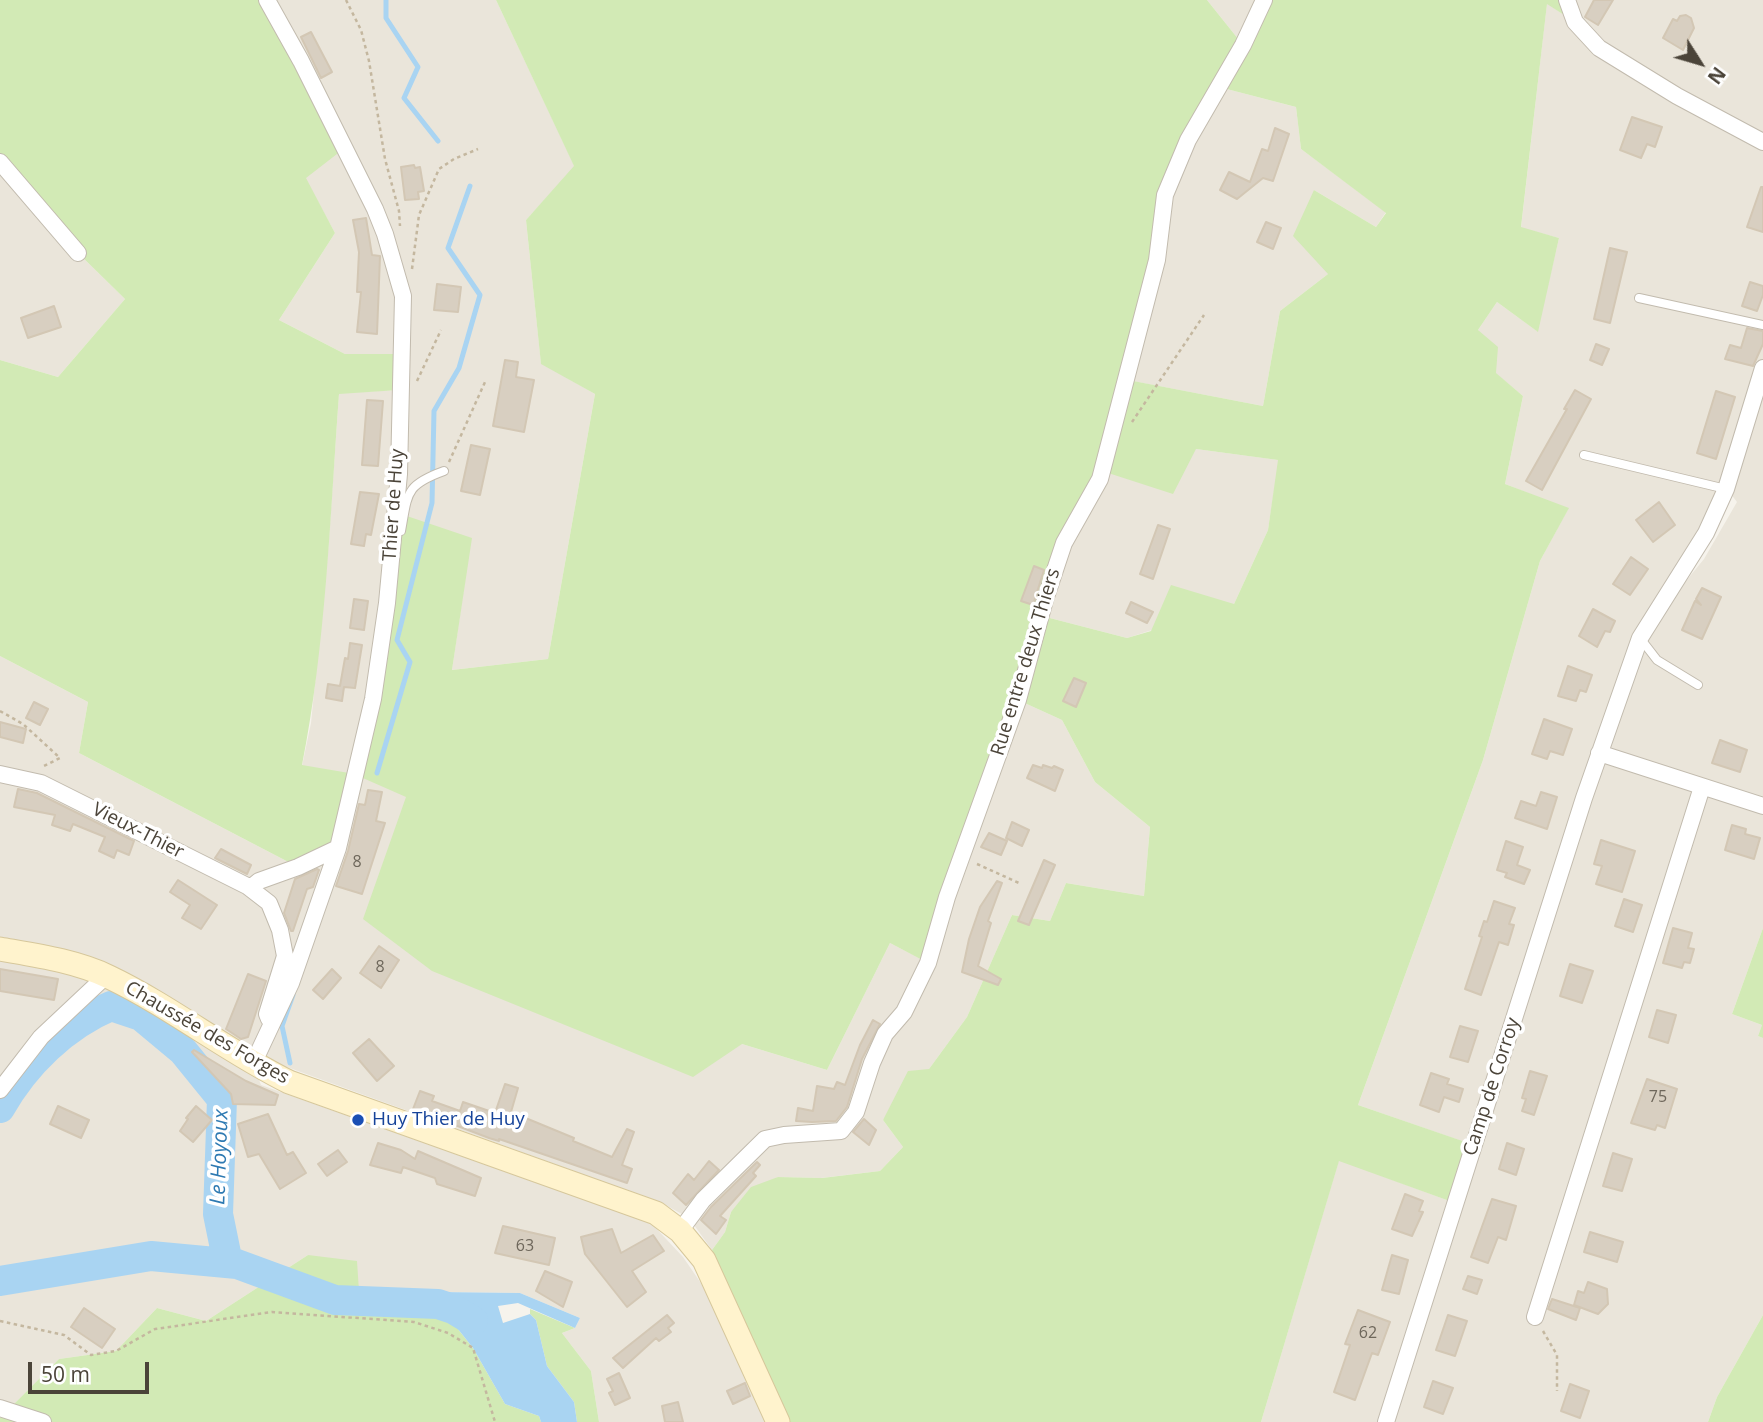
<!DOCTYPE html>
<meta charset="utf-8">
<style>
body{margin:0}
#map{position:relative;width:1763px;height:1422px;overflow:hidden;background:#f6f3ec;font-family:"Open Sans",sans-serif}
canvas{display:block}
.north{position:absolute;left:1665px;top:28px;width:70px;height:70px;-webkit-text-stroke:5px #fff;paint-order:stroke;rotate:127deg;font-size:19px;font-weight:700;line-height:28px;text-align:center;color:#4b4439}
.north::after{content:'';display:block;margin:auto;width:24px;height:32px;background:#4b4439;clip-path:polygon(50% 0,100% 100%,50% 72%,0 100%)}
.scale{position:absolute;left:28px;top:1362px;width:121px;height:32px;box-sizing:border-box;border:4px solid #4b4439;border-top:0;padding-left:9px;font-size:21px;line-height:24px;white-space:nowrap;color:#4b4439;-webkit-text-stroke:5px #fff;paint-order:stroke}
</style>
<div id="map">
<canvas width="1763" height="1422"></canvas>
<div class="north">N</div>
<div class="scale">50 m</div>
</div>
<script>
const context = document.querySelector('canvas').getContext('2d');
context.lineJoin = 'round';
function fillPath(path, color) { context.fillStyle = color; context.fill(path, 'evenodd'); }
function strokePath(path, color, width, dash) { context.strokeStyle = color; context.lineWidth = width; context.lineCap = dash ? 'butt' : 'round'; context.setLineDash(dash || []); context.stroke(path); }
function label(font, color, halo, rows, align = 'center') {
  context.font = font + ' "Open Sans",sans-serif'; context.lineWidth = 7; context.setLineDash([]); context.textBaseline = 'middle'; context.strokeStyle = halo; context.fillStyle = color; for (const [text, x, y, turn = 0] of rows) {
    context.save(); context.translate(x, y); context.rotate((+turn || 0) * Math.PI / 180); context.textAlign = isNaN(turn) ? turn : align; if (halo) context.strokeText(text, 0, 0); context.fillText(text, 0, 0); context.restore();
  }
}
const residential = new Path2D(`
 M267 0H496L575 167 526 220 541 363 595 394 548 659 452 670 471 538 406 797 742 1044 827 1070 890 943 927 962 1018 700 1062 720 1095 782 1150 827 1144 896 1066 883 1050 921 1012 915 967 1017 929 1069 883 1120 903 1147 880 1171 821 1178 778 1177 731 1212 725 1232 712 1250 689 1218 662 1203 287 1067 253 1065 261 1085 652 1224 683 1257 707 1292 766 1422H599L591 1371 562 1333 575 1328 580 1318 520 1293 359 1291 308 1255 206 1321 157 1308 116 1351 59 1359 0 1418V656L88 702 79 753 298 867 302 766 311 723 328 552 339 393 399 390 400 354H345L279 320 335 233 305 178Z
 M1207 0H1264L1243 45Z
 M1567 0H1763V928L1732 1014 1762 1025 1758 1036 1763 1038V1315L1717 1397 1708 1422H1261L1339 1160 1455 1203 1473 1145 1358 1105 1483 760 1540 561 1568 509 1505 484 1523 396 1495 373 1478 330 1497 302 1537 331 1559 238 1521 228 1547 3 1574 22ZM1727 489 1737 502 1704 559 1645 631Z
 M1219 87 1296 107 1301 149 1386 212 1376 227 1314 190 1328 274 1280 311 1263 406 1127 380 1165 195Z
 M0 162 78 253 125 299 58 377 0 360Z
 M1196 449 1279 460 1268 530 1234 604 1127 638 1042 616 1102 471Z`);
const green = new Path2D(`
 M0 0H267L346 147 306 178 335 233 279 320 345 354H401L399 390 339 394C330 516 326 645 302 765L355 774 395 512 472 538 452 670 548 659 595 394 541 364 526 220 574 166 496 0H1207L1243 45 1264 0H1567L1575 22 1547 4 1521 227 1559 238 1538 332 1497 302 1478 330 1498 347 1496 373 1523 396 1505 484 1569 508 1540 561 1483 760 1358 1105 1474 1145 1455 1203 1339 1161 1261 1422H787L712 1250 725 1232 731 1212 751 1187 778 1177 822 1178 880 1171 903 1147 883 1120 908 1071 929 1069 967 1017 1012 915 1050 921 1066 883 1144 896 1150 827 1095 782 1062 720 1018 700 928 963 890 943 827 1070 742 1044 693 1077 432 971 363 919 406 797 356 775 338 848 298 867 79 753 88 702 0 656V360L58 377 125 299 78 253 0 162ZM1219 87 1296 107 1301 149 1386 213 1376 227 1314 190 1293 236 1328 274 1280 311 1263 406 1128 380 1165 195ZM1196 449 1278 460 1268 530 1234 604 1171 585 1151 631 1127 638 1042 616 1045 600 1102 471 1173 494Z
 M1763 928V1038L1758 1036 1762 1025 1732 1014Z
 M308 1255 357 1261 359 1291 438 1304 473 1348 505 1404 539 1416 541 1422H0V1418L59 1359 116 1351 157 1308 206 1321Z
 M530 1309 575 1328 562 1333 591 1371 599 1422H577L574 1402 547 1366 536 1320 530 1314Z
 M1763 1315V1422H1708L1717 1397Z`);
const water = new Path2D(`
 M438 1292 520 1293 580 1318 575 1328 518 1303 498 1306 503 1323 530 1314 536 1320 547 1366 574 1402 577 1422H541L539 1416 505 1404 473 1348 438 1304Z`);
const stream = new Path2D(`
 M386 0V18L418 67 404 98 438 141
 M377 773 410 662 397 640 432 503 434 411 459 368 480 295 448 248 470 186
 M290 1063 282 1026 293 995`);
const river = new Path2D(`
 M0 1108C25 1064 64 1026 111 1006L141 1016 183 1051 222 1099 218 1214 228 1263
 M0 1281 151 1256 237 1264 335 1300 438 1304 453 1309 473 1321`);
const building = new Path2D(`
 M1594 0H1613L1598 25 1585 17Z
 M1686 15 1691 18 1694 28 1683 50 1663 38 1673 19 1677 21 1680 16Z
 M311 32 332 72 321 78 301 37Z
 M1632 117 1662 127 1655 147 1647 144 1641 158 1620 150Z
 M1275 128 1289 134 1273 181 1263 178 1237 199 1220 190 1229 172 1250 182 1262 149 1268 151Z
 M414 165 415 168 420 167 424 191 418 192 419 199 405 200 401 167Z
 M1761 187H1763V232L1747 227Z
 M366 218 372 255 380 256 377 334 357 332 361 292H357L359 252 353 220Z
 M1266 222 1281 228 1273 249 1257 242Z
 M1610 248 1627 252 1610 323 1594 319Z
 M1750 282 1763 286V295L1757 311 1742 306Z
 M437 284 461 287 458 312 434 310Z
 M54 306 61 327 28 338 21 318Z
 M1747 328 1763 331V344L1753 366 1725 359 1730 345 1741 348Z
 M1596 344 1609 349 1602 365 1590 360Z
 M505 360 518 362 516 377 534 380 524 432 493 426Z
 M1575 390 1591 399 1542 490 1526 481 1567 409H1564Z
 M1716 391 1735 397 1716 459 1697 453Z
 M367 400 383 401 378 466 362 465Z
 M471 445 490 449 480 495 461 491Z
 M360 492 379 494 371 535 366 534 364 546 351 544Z
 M1659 502 1675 525 1653 542 1636 520Z
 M1158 525 1170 529 1153 579 1140 574Z
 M1631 557 1648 569 1630 595 1613 584Z
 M1034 566 1044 570 1033 605 1021 601Z
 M1702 588 1721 597 1702 639 1682 630 1695 601 1701 605 1696 599Z
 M354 599 368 601 364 630 350 628Z
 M1131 602 1153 612 1147 623 1126 613Z
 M1593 609 1615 621 1610 632 1605 631 1597 647 1579 636Z
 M350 643 362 645 355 688 344 687 342 701 326 698 328 684 340 686 345 658 348 659Z
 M1568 666 1592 675 1586 692 1580 690 1576 701 1558 696Z
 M1074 678 1086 683 1076 707 1063 701Z
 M34 702 48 709 40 725 26 718Z
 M1544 719 1572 729 1563 755 1550 751 1547 759 1532 754Z
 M0 722 26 729 23 743 0 737Z
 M1720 740 1747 750 1740 772 1712 763Z
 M1033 765 1042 768 1043 765 1052 768 1054 766 1063 770 1055 791 1027 778Z
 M18 789 37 793 134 841 129 855 117 850 114 858 99 851 105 837 73 824 70 831 52 825 55 815 14 807Z
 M368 790 382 792 376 821 385 823 362 894 336 886 348 851 359 804 365 805Z
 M1541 792 1557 797 1547 829 1515 818 1521 801 1536 806Z
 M1012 822 1029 830 1022 846 1006 838Z
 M1732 825 1746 829 1745 834 1760 838 1754 859 1725 850Z
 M989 833 1007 841 1001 855 981 847Z
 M1601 840 1635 851 1622 892 1596 884 1602 866 1594 864Z
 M1506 841 1523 847 1517 865 1530 870 1524 884 1505 877 1507 873 1497 870Z
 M221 849 251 865 247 874 215 858Z
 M1044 860 1055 865 1029 925 1018 921Z
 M317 869 319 870 313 887 307 889 293 931H291L284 913 295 879Z
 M178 880 217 905 201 929 182 918 190 905 170 892Z
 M997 881 1002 883 988 921 991 923 978 966 1001 979 998 985 962 972 969 939 980 907Z
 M1624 899 1642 905 1633 932 1615 926Z
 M1494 901 1515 908 1509 924 1514 925 1508 945 1499 942 1481 995 1465 989 1482 937 1479 936 1484 921 1487 922Z
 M1673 928 1692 933 1688 948 1694 949 1690 963 1684 962 1682 968 1663 963Z
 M379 946 399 960 381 988 360 973Z
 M1570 964 1593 971 1582 1003 1560 996Z
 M0 969 58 979 54 1000 0 991Z
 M332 969 341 978 323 999 313 990Z
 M248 974 266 981 248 1037 241 1039 226 1029Z
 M1657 1010 1676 1015 1668 1043 1649 1037Z
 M873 1020 880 1024 862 1059 847 1107 836 1121 812 1122 796 1121 798 1108 813 1111 817 1086 834 1089 837 1082 845 1085 860 1045Z
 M1460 1026 1478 1031 1468 1062 1450 1057Z
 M369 1039 394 1066 377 1081 353 1053Z
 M194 1050 246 1081 278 1095 275 1105 233 1104 231 1094 192 1052Z
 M1530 1071 1547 1076 1534 1115 1522 1111 1526 1099 1522 1098Z
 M1431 1073 1449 1079 1447 1084 1463 1089 1459 1102 1444 1097 1439 1112 1420 1105Z
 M1647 1079 1677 1089 1665 1128 1657 1125 1655 1130 1631 1123Z
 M505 1084 518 1088 511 1112 574 1138 573 1141 612 1157 627 1129 634 1132 622 1165 632 1169 627 1183 499 1139V1141L489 1138 413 1109 420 1091 434 1096 432 1101 460 1111 463 1102 495 1113Z
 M58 1106 89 1120 81 1138 50 1124Z
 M196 1106 212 1120 193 1142 180 1131 188 1119 186 1118Z
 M268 1114 287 1155 293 1152 306 1173 280 1189 259 1154 248 1157 238 1124Z
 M864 1119 876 1130 869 1145 853 1132Z
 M378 1143 401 1150 415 1159 418 1151 481 1178 475 1196 437 1184 435 1178 403 1167 401 1173 370 1165Z
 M1507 1143 1524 1149 1516 1175 1499 1169Z
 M338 1150 347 1162 327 1176 318 1164Z
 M1613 1153 1632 1159 1622 1191 1603 1186Z
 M709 1161 719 1170 686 1205 673 1193 688 1174 694 1180Z
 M757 1162 760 1165 753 1173 756 1176 720 1216 726 1220 716 1234 701 1220 711 1207Z
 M1405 1194 1423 1201 1419 1211 1423 1212 1412 1236 1392 1229Z
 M1492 1199 1516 1206 1506 1240 1498 1237 1488 1263 1471 1257Z
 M503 1226 555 1238 549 1265 495 1253Z
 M612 1229 621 1253 653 1235 664 1251 632 1271 646 1292 627 1307 585 1254 581 1237Z
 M1590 1232 1623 1242 1617 1262 1584 1252Z
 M1392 1255 1408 1260 1399 1294 1382 1290Z
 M545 1271 572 1282 563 1307 536 1291Z
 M1468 1276 1482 1280 1477 1294 1463 1289Z
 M1588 1282 1607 1289 1608 1304 1598 1314 1574 1305 1578 1291 1584 1293Z
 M1552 1299 1580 1308 1576 1320 1548 1309Z
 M84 1308 115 1329 102 1348 71 1327Z
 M1358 1310 1390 1322 1378 1355 1372 1353 1355 1400 1334 1392 1350 1345 1345 1344Z
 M667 1315 674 1323 668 1328 671 1332 659 1341 656 1338 623 1368 613 1358Z
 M1448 1315 1467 1321 1455 1356 1436 1350Z
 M619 1373 630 1398 615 1405 609 1393 613 1391 607 1379Z
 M1433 1381 1453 1388 1443 1414 1424 1407Z
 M745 1383 750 1396 733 1404 727 1391Z
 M1570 1384 1589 1391 1580 1418 1561 1411Z
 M678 1402 683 1422H665L662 1406Z`);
const path = new Path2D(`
 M346 0 361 30 369 61 385 159 399 211 400 226
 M412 269 419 215 439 169 454 159 478 149
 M417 381 441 330
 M1132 422 1204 315
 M449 462 485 382
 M0 711 23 724 60 758 44 766
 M977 864 1019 883
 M0 1321 64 1335 91 1355 116 1351 155 1329 272 1312 414 1322 448 1333 473 1348 495 1422
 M1543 1331 1557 1355V1391`);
const lane = new Path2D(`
 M1639 298 1763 325
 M1584 455 1726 489
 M401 531C408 493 405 485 444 471
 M1640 638 1657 660 1698 685`);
const street = new Path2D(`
 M1567 0 1575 22 1599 48 1677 96 1763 142
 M0 162 78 253
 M1599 753 1763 806
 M0 774 41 783 247 886 269 903 280 930 285 956 267 1014 269 1019
 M247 886H253L259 881 298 867 338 848
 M253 1064 291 983 338 848 373 699 387 603 399 474 403 296 385 234 375 209 301 61 267 0
 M0 1090 41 1037 107 975
 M680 1231 703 1200 765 1139 784 1135 841 1131 856 1112 872 1063 885 1034 904 1012 928 963 947 897 1018 700 1045 600 1064 543 1100 479 1157 260 1165 195 1188 140 1243 45 1264 0
 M1535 1317 1702 787
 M0 1408 43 1422
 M1386 1422 1584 798 1640 638 1706 533 1726 489 1763 368`);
const secondary = new Path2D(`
 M0 949C34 955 77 961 109 977 172 1007 226 1051 289 1082L656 1213 680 1231 704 1260 778 1422`);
const markers = [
 [358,1120,7,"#1a4fb4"]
];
const numberNames = [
 ["8",357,862],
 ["8",380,967],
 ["75",1658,1097],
 ["63",525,1246],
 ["62",1368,1333]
];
const streetNames = [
 ["Thier de Huy",394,505,-86],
 ["Rue entre deux Thiers",1026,662,-73],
 ["Vieux-Thier",138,831,27],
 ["Chaussée des Forges",207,1033,30],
 ["Camp de Corroy",1492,1087,-72]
];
const transitNames = [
 ["Huy Thier de Huy",372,1120]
];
const waterNames = [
 ["Le Hoyoux",220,1157,-88]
];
fillPath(residential, '#eae5da');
fillPath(green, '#d2eab5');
fillPath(water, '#a9d4f2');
strokePath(stream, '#a9d4f2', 5);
strokePath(river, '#a9d4f2', 30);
fillPath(building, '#d8cfc1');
strokePath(building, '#d3c7b4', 2);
strokePath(lane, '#c2bbae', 10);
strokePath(street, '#c2bbae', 18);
strokePath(secondary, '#d6c79b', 25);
strokePath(path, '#c4b79f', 2.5, [3.5, 3.5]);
strokePath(lane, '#fff', 8);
strokePath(street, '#fff', 16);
strokePath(secondary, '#fff3cd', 23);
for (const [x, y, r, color] of markers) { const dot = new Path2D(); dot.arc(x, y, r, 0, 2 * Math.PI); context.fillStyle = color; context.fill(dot); strokePath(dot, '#fff', 2.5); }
label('16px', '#6e675b', null, numberNames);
label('19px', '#4b4439', '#fff', streetNames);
label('19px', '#164399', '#fff', transitNames, 'left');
label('italic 21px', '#2e7ab2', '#fff', waterNames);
</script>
